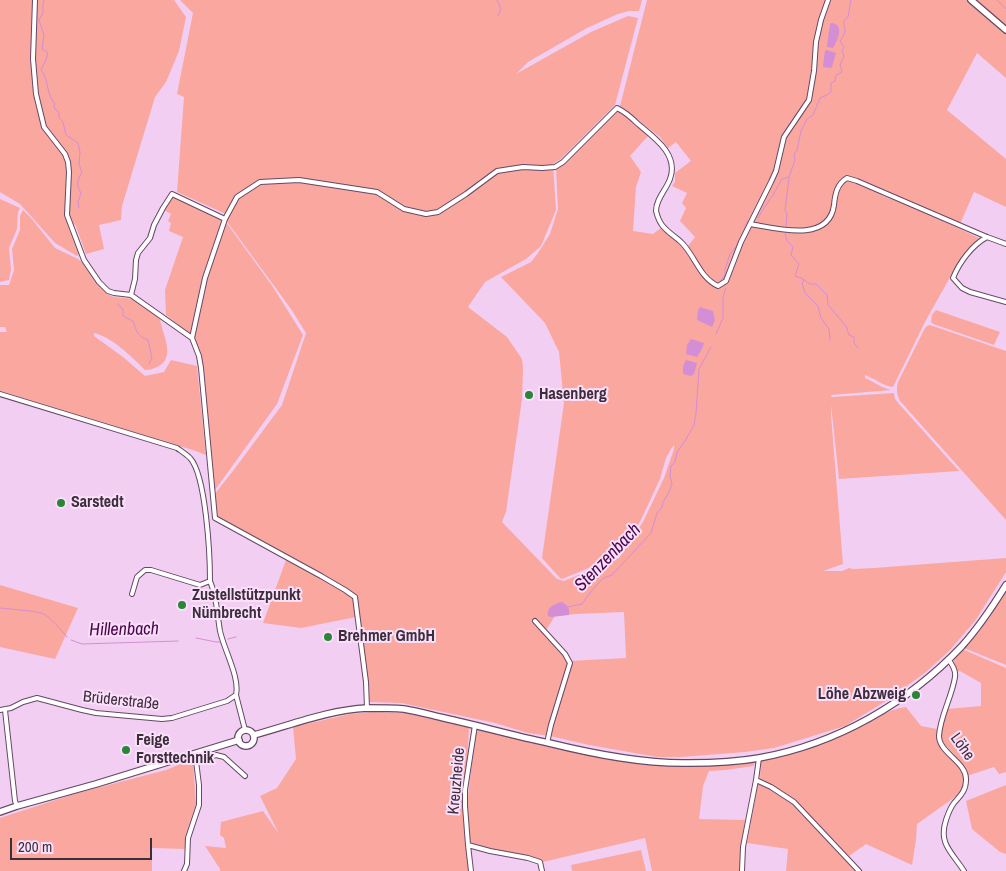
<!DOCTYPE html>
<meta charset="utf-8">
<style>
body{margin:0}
#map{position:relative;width:1006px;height:871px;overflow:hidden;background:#f2cff2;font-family:"Archivo Narrow",sans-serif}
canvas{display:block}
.scale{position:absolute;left:10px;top:838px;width:142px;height:22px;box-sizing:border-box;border:2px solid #3c2f3c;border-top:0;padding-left:6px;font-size:15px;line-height:18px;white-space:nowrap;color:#3c2f3c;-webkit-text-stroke:4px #fbdffb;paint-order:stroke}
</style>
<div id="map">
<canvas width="1006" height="871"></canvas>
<div class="scale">200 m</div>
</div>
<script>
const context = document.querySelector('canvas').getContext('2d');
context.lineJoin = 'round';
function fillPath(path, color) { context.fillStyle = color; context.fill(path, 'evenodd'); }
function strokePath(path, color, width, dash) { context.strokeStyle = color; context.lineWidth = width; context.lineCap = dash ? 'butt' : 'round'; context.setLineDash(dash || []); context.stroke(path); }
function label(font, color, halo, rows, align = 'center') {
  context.font = font + ' "Archivo Narrow",sans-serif'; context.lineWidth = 4; context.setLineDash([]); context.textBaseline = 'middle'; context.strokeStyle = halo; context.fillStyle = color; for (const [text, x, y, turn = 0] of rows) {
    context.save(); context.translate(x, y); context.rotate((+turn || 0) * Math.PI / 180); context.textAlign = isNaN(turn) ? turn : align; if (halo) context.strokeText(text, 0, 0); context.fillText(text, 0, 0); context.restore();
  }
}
const green = new Path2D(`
 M0 0H174L186 17 179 51 166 82 155 97 122 206 121 220 99 225 104 249 86 254 75 224 70 231 81 253 77 256 55 243 20 204 0 192Z
 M180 0H642L639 11H629L618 14 587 28 528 62 516 74 591 32 628 16 638 18 615 105 562 158 553 164 556 210 541 246 526 259 485 282 468 307 507 337 522 359 523 368 522 399 506 512 502 522 557 579 564 581 619 558 643 522 664 478 674 449V445L671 449 666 458 660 479 641 520 618 556 562 579 560 578 542 558 564 403 559 352 545 323 501 277 531 262 538 253 550 234 558 209 556 168 618 110 649 135 630 156 641 172 636 187 633 231 653 234 662 227 682 245 697 268 713 281 700 265 688 246 695 237 680 221 686 208 682 203 687 193 672 186 675 182V173L691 161 676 142 668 148 660 137 620 106 647 0H1006V78L977 53 947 110 1006 159V207L974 192 960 224 889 193 872 187 883 196 920 210 979 238 957 265 926 320 893 387C885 387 874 378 865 375V378C874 382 882 388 891 390L831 395 832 397 894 393 895 399 900 405 959 471 839 479 831 405V415L843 564 823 571H842L849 568 853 569 874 568 1006 558V572L975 621 949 651 926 672 886 701 845 726 774 748 745 752 682 757H657L589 745 550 736 528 733 495 723 401 703 369 702 358 624 356 617 301 628 263 623 286 560 308 570 215 518 213 496 233 471 282 405 306 333 291 309 225 219 226 214 177 192 184 97 177 94 193 13ZM624 612 626 658 569 661 546 630 555 616 576 614Z
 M173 195 223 220 203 278 191 335 166 315 165 290 183 237 169 231 171 223 168 221 171 214 164 210Z
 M0 199 20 208 18 212 17 229 9 248 11 269 9 280 0 282Z
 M23 210 31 218 55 248 78 259 86 266 94 279 107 294 114 297 134 299 160 319C162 334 177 358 157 367 153 369 150 370 145 370 132 357 112 337 94 333V336L123 357 145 376 164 372 171 360 197 366 206 455 193 450 0 394V332H7L5 327H0V285H9L14 270 12 249 20 230V216Z
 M226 222 273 287 303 335 277 404 215 490 201 354 193 337 207 278Z
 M936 310 1000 332 994 345 933 324 931 322 932 315Z
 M930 325 1006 351V520L900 401C897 394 896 390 898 382L925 328 927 326Z
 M0 585 78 608 55 659 0 647Z
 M1006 590V665L964 648Z
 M962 649 1006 668V772L999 774 994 767 967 776V773L954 754 945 745 942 739V730L947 709 981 706V683L960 671 955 672 954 659Z
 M906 707 921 726 937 729C937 733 936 737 938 741 944 761 972 766 962 792L917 824 916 840 912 865 866 844 849 856 795 800 760 779 761 760C792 752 824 744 853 730 871 722 887 709 906 707Z
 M371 712 406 713 469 728 465 806 471 871H220V869L205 846 226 848 224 838 220 835 221 822 263 811 279 834 260 796 277 788 296 759 293 727 350 714Z
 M476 728 656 764 694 766 727 765 758 759 753 766 726 770 709 771 703 786 699 819 745 820 739 871H652L645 838 543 862 527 855 489 849 470 843 467 805Z
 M190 760 193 762 196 804 185 837V849L152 848V871H0V818L74 794 166 770Z
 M758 784 771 790 792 804 856 871H786L788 849 747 843Z
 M1006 785V854L1000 852 972 829 966 801Z
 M641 850 646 871H572L571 865Z`);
const water = new Path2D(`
 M831 23C845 24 838 40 833 48L827 47V45L830 24Z
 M826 50 836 53 832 67 831 68 823 67V65L825 51Z
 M700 307 713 311 715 320 712 327 697 320 698 310Z
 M691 339 704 343 702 349 697 357 686 354 687 345Z
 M686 360 697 363 694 374 691 376 683 374V366Z
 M561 602C567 604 570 608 569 615L551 617 548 616C546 608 554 604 561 602Z`);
const stream = new Path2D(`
 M44 0 43 4V13L39 20 44 35 42 49 48 53 46 60 41 70C49 80 46 94 55 104L54 106 55 109 59 112V118L63 122 66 135 78 143 80 152 79 164 82 172C77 180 76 185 81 193L78 202 79 208
 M497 0 501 9 498 16
 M997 0 1006 9
 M758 218 764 208 773 195 782 179 789 177 795 160 794 154 797 150 801 131 807 119 813 115 820 98 827 95 831 92V83L835 81 836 75 841 73 842 70 840 65 844 56 842 51 844 47 840 41C842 38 845 34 845 30 845 23 840 23 848 17L851 0
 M786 226 787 214 785 210 789 178
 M785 233 787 241 793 247 791 255 799 264 795 276 801 278 810 284H816L827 295 828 305 846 326 849 335 854 337V343L858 348
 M804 280 802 283 805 293 818 306 821 318 829 329 830 340
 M720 282 725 275V269L730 254 737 245 748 221
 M118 304 123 310V316L133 321C137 332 137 336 148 340L152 358 149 364
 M716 334 723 318V297L726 288
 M568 607 582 604C585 599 599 581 604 578 605 577 610 576 612 575L651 533 657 513 662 507 663 502 668 494 672 484 670 476 671 466 675 462 677 452 685 441 694 425 696 413 699 369 711 347
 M0 608C8 609 38 611 44 614 50 617 63 632 67 637
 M196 638 216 642H220
 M228 639 236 637
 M71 640 82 644 178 641`);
const street = new Path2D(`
 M35 0 33 59 36 94 44 127 65 154 68 162 69 172 67 215 84 260 99 282 108 291 114 293 131 295 192 338 199 356 201 368 215 518 321 576 345 590 355 597 366 682 367 708
 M750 224C775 228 829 244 834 205 835 194 837 184 847 178L857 181 987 237 1006 244
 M987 237C972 245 959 263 953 278L962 288 970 292 1006 302
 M131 295 135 279 136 260 138 253 150 238 154 225 163 208 172 194 225 219
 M192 338 205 278 225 219 237 197 260 182 299 180 377 192 404 209 426 214 438 212 466 194 497 171 523 167 542 168 555 167 563 162 617 108C625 112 632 118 638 124 655 138 679 155 670 179 666 190 656 199 656 211 657 215 659 221 662 225 667 232 676 237 682 243 695 256 700 278 718 286L726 281 741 242 771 182 776 171 784 137 809 100 814 71 816 42 821 20 828 0
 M0 394 177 448C181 451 186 454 190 458 206 475 210 555 210 581
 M535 621 565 654 570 663 551 725 547 743
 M948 659C952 664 956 671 955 677 952 697 940 716 939 736 939 753 967 762 966 780 966 791 960 796 954 803 950 808 948 814 946 820 938 844 952 852 964 871
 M236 695 245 730
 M0 710 11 708 23 702 37 698 82 710 96 713 162 719 172 718 227 701 236 695C240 677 224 650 220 631 217 613 217 597 210 581L200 585 151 570H145L137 577 132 594
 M5 710 15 801 17 806
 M475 725 465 790V806L468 845 490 851 528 858 540 862 542 871
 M196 762 216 755 224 757 245 776
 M756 780 771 787 794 802 859 871
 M468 845 471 871
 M184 871 187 864 188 838 199 805V785L195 753
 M742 871 743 847 756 780 759 758`);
const secondary = new Path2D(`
 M971 0 1006 30
 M238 738a8 8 0 1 1 16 0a8 8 0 1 1-16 0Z
 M254 735C291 725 328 710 367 708 379 708 392 708 404 709 417 711 431 715 444 718 480 726 514 736 549 743 594 754 643 764 689 763 712 763 736 762 759 758 837 744 908 703 962 646 979 627 993 606 1006 585
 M0 812 17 806 96 784 239 740`);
const markers = [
 [529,395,5,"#298637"],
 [61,503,5,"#298637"],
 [182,605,5,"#298637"],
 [328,637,5,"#298637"],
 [916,695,5,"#298637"],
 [126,750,5,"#298637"]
];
const poiNames = [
 ["Hasenberg",539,395],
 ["Sarstedt",71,503],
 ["Zustellstützpunkt",192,596],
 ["Nümbrecht",192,614],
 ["Brehmer GmbH",338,637],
 ["Löhe Abzweig",906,695,"right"],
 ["Feige",136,741],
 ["Forsttechnik",136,759]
];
const streetNames = [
 ["Brüderstraße",121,701,6],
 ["Löhe",962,747,54],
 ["Kreuzheide",457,781,-85]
];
const waterNames = [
 ["Stenzenbach",608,558,-46],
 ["Hillenbach",124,630,-1]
];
fillPath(green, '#faa79f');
fillPath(water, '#d38ed6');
strokePath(stream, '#d38ed6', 1);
strokePath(street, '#654866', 6);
strokePath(secondary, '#654866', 8);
strokePath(street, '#fff', 4);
strokePath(secondary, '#fff', 5.5);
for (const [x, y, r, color] of markers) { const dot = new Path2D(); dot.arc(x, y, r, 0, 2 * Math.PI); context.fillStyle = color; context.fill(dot); strokePath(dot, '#fbdffb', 2); }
label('bold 16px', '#3c2f3c', '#fbdffb', poiNames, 'left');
label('16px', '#3c2f3c', '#fbdffb', streetNames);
label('italic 18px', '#48074c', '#fbdffb', waterNames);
</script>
